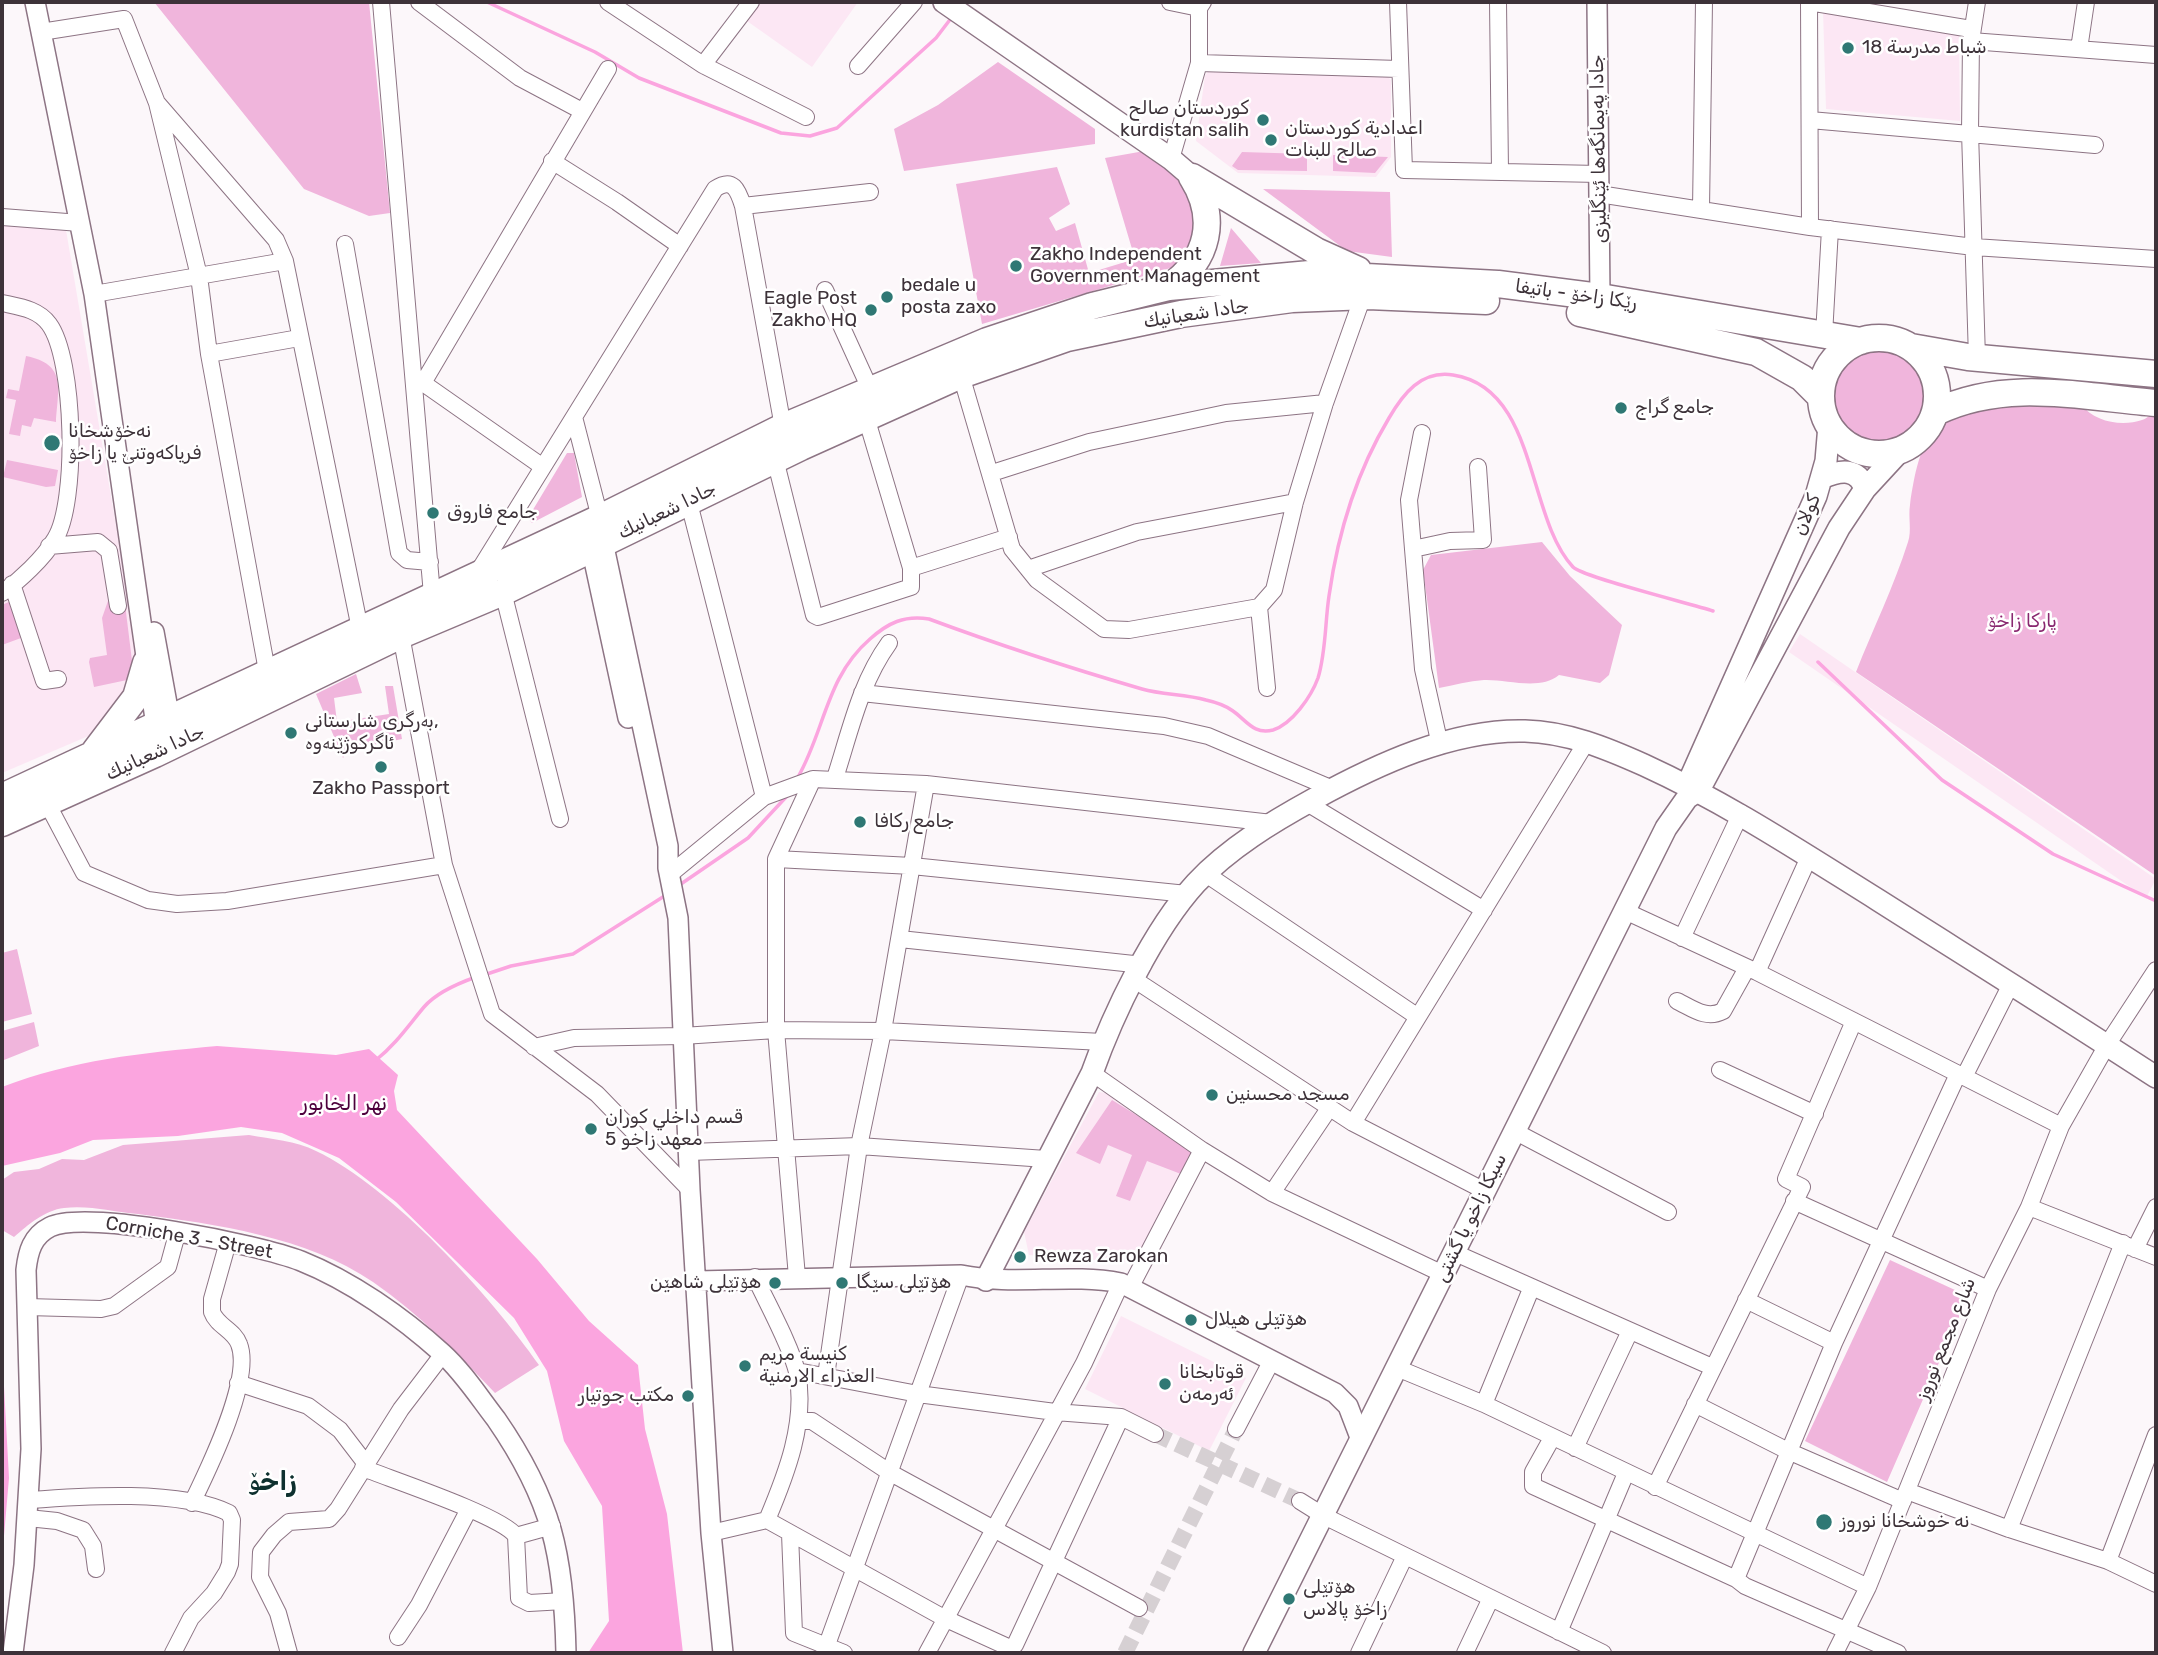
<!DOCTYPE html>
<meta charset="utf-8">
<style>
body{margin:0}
#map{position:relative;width:2158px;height:1655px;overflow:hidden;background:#fcf7fa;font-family:Rubik,sans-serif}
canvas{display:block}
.frame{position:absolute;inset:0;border:4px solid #3d3239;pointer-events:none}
</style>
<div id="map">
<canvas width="2158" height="1655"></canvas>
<div class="frame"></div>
</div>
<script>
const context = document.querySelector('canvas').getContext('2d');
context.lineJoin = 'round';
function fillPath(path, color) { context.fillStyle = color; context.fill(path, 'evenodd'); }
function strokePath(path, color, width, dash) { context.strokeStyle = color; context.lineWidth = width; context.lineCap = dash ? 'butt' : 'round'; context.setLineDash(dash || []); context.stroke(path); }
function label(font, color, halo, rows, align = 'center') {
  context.font = font + ' Rubik,"Noto Naskh Arabic",sans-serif'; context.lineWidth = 5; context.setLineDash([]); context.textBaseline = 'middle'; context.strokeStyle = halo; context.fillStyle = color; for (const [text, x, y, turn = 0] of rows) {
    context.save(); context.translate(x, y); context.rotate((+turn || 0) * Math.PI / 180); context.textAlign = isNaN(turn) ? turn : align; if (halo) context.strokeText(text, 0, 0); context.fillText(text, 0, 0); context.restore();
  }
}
const built = new Path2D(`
 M761 2H858L812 67 747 21Z
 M1823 10 1959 34 1960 121 1826 109Z
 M1209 70 1387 76 1391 80V157L1376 177 1238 173 1196 141 1205 76Z
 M2 224 66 230 138 656 134 690 93 734 2 773Z
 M1800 634 2156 879 2146 898 1789 652Z
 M1099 1092 1106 1093 1193 1150 1137 1263 1029 1255 1024 1232Z
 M1121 1316 1246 1378 1209 1451 1085 1389Z`);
const green = new Path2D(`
 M154 2H369L390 213 369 216 304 189Z
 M998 62 1095 129V144L904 171 894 129 938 105Z
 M1150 150 1195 185 1205 217 1184 264 982 324 956 184 1057 167 1070 204 1049 218 1056 231 1075 223 1089 273 1135 259 1105 158Z
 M1242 152 1307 154V171L1238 170 1232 166Z
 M1333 155 1388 157 1375 173 1333 171Z
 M1263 189 1390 192 1392 257 1347 251Z
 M1231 228 1261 263 1220 266Z
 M1834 396a46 46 0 1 1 92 0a46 46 0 1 1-92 0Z
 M26 356C67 364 58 388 56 422L34 418 31 427 22 425 20 436 9 434 16 400 6 398 8 389 19 391Z
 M1997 399 2081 404C2094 422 2122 427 2142 420 2148 418 2151 414 2156 412V876L1856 672C1873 629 1894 586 1908 542 1912 531 1908 517 1910 505 1920 437 1930 418 1997 399Z
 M567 453H574L582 497 532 523 528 518Z
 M7 460 58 470 55 486 46 487 3 477Z
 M1542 542 1570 576 1622 625 1609 675 1600 683 1559 675C1540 691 1506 679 1484 680 1469 681 1454 685 1439 688L1423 570 1431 555Z
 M109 598 125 604 133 669 127 680 94 687 89 662 90 658 107 655 102 618Z
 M11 601 21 638 2 645V605Z
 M356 674 362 693 334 698 337 722 389 714 385 686H393L402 739 348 750 343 758 316 694Z
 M17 949 32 1014 2 1022V953Z
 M34 1022 39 1046 4 1060 2 1031Z
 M1112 1100 1193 1150 1181 1174 1147 1161 1130 1201 1116 1196 1132 1155 1108 1145 1100 1164 1076 1153Z
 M249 1135C271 1139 296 1141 316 1151 392 1187 491 1296 539 1365L495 1393C456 1352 419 1314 373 1282 307 1237 216 1224 138 1214 114 1212 89 1205 64 1208 45 1210 28 1225 14 1237L2 1230V1180L14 1172 39 1169 62 1159 84 1160 123 1145Z
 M1890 1260 1968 1296 1887 1482 1805 1441Z`);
const water = new Path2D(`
 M217 1046 336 1055 369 1049 398 1075 394 1091 397 1110 537 1259 589 1321 638 1365 645 1429 667 1514 683 1653H588L609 1621 602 1506 564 1441 547 1371 514 1318 396 1202 339 1158 282 1133 241 1127 178 1136 93 1140 60 1153 2 1166V1087C72 1060 142 1053 217 1046Z
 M2 1350 9 1478 2 1559Z`);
const stream = new Path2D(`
 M487 2 595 52 639 78 781 133 810 136 837 128 936 38 952 17
 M1818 662 1942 780 2053 854 2156 901
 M798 777C825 730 826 677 870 639 888 623 904 615 929 619 999 645 1070 668 1142 689 1163 695 1185 694 1206 700 1215 702 1225 705 1233 711 1247 721 1254 735 1273 730 1292 724 1311 697 1318 678 1326 652 1325 622 1329 596 1338 532 1356 473 1389 418 1403 394 1421 370 1453 375 1538 388 1526 517 1573 567 1582 577 1692 604 1713 611
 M678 886 748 838 787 796
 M484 975 511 966 573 954 666 895
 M376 1060C396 1044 408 1026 424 1007 436 993 459 983 476 977`);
const minorTunnel = new Path2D(`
 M1155 1434 1300 1501
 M1125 1653 1236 1429`);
const minor = new Path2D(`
 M381 2 432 595
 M419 2 520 78 582 111
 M608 2 703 65 751 2
 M1170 2 1199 8
 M1398 2 1404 170 1599 174
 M1498 2 1500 171
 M1809 2 1810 227
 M1809 2 1971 29
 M1977 2 1971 41 1970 132 1977 358
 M41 32 124 19 157 103 199 276 209 354 267 671
 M1971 41 2156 55
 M2079 49 2086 2
 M1199 63 1399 69
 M703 65 806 117
 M858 66 914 2
 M158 104 276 240 285 261 360 629
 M1810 120 2095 145
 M1171 159 1199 63V8L1203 2
 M552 161 617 202 680 246
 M1599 194 1810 227 1974 247 2156 259
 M743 206 870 192
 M1701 209 1704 2
 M2 217 80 223
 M345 244 399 553 407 560 430 562
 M825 290 870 389
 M94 294 285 261
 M2 303C20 307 38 309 49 324 75 359 78 503 55 539 44 558 19 581 2 593
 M1824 335 1830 229
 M209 354 299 338
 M961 375 1012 549 1037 580 1104 629 1129 630 1259 607 1274 590 1295 502 1325 403 1363 296
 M414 383H423L543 467
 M423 383 608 69
 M574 417 600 518
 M775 459 814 615 818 617 911 587V568L866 417
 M992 473 1089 442 1226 413 1325 403
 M688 499 764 797
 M49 546 98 542 109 551 118 606
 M1413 549 1409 500 1422 433
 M911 568 1009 537
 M1028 569 1137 532 1295 502
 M478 572 715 189C733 177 738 190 743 206L783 427
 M12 584 44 681 58 679
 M503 592 560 819
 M1259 607 1267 688
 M401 635 444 865 492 1014 597 1094 690 1190
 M862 693 1164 726 1208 736 1333 789
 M1440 745 1423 669 1413 549 1450 541 1483 540 1478 467
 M835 778C850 732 860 683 889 643
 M47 803 84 873 148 900 177 904 227 901 444 865
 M1307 803 1484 910
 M776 859 912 866 1187 894
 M1206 874 1418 1017
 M669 875 764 797 813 779 926 784 1272 823
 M1625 911 1757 972 2061 1126
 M1682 938 1741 813
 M900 939 1143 965
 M1757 972 1809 857
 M1135 980 1353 1123 1483 1190
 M1677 1001C1692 1008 1706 1020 1723 1011L1747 968
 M534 1047 574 1038 682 1036 776 1030 883 1031 1103 1042
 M1720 1070 1815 1114
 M1092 1073 1202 1150 1272 1193 1443 1274
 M1964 1077 2011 984
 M1353 1123 1587 741
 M1514 1131 1668 1212
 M689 1152 859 1146 1046 1159
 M1272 1193 1330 1107
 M1794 1201 1988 1289
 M2029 1207 2156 1257
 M2135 1249 2156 1207
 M1453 1252 1712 1367
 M755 1277C767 1303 791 1346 797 1372 807 1422 786 1475 767 1520
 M797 1277 776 1030V859L813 779
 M1130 1288 1202 1150
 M1746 1300 1834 1343
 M27 1307 101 1309 114 1306 168 1267 177 1234
 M1397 1368 1484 1404 1868 1587
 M797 1371 918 1394 1055 1412 1121 1417 1155 1434
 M826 1376 859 1146 883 1031 926 784
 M238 1383 308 1406 340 1430 366 1464
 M1484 1404 1531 1289
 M1695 1404 1788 1451 1903 1501
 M799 1421H812L889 1472 1139 1608
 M1236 1429 1271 1362
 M1552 1438 1533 1472V1486L1736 1579 1745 1586 1898 1653
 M1575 1448 1630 1331
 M363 1468C393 1480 502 1516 516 1536L519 1598 529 1603 564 1601
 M1655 1487 1802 1187 1786 1179 1854 1021
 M1907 1491 2009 1529 2108 1561 2156 1584
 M29 1500C82 1496 181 1489 229 1513L232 1520 230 1564 227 1572 214 1593 191 1618 173 1653
 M1300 1501 1324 1516 1603 1653
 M192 1503C208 1470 253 1379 239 1344 234 1330 217 1326 212 1312V1299L228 1242
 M28 1518 57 1521 83 1530 93 1546 96 1569
 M2009 1529 2123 1243
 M711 1533 767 1520 944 1618 1010 1648 1015 1645 1121 1417
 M790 1534 794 1633 844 1653
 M516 1536 552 1526
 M2108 1561 2156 1435
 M1736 1579 1834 1343 1958 1074
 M1559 1632 1626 1473
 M398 1637 419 1605 469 1509
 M289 1653 278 1613 260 1577 261 1552 274 1535 289 1522 329 1519 338 1509 401 1409 443 1354
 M824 1653 961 1275
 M927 1653 1084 1363 1121 1283
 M1359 1653 1405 1556
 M1465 1653 1491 1598
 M1835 1653 1868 1587 1988 1289 2029 1207 2061 1126 2107 1045 2156 970`);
const tertiary = new Path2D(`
 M35 2 94 294 156 726 164 730
 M1597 2 1600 297
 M603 542 668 846V868L678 918 690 1190 711 1533 723 1653
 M593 556 628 718
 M154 632 170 720 169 730
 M697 1281 961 1275C1014 1286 1068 1273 1121 1283L1335 1393 1348 1406 1361 1440
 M13 1653 24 1565 31 1449 26 1270C28 1252 32 1236 50 1227 86 1209 261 1245 301 1261 351 1281 402 1317 442 1353 463 1372 479 1397 496 1419 552 1500 564 1556 566 1653`);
const secondary = new Path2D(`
 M944 2 1171 159 1192 177
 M1822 478C1840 470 1858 467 1865 489
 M1690 779 1816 496 1826 461 1829 425
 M986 1280 1092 1073C1113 1014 1153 930 1196 883 1229 848 1272 822 1314 799 1376 765 1452 729 1525 731 1567 732 1606 748 1644 765 1727 803 1801 852 1878 900 1971 959 2064 1017 2156 1077
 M1254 1653 1666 828 1687 798 1699 790 1839 528 1865 489 1901 450`);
const trunk = new Path2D(`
 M1192 177 1316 251 1358 270
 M1169 287C1209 260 1218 218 1192 177
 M1580 313 1756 352 1802 378 1821 397
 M1821 396a58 58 0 1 1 116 0a58 58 0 1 1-116 0Z
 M1911 347 1968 357 2156 374
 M1936 412C2006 378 2082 397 2156 403
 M95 751 136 697 146 663
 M2 797 600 518 783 427 987 341 1092 306 1169 287 1310 274 1498 284 1600 297 1861 341
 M2 823 155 754 401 635 503 592 801 447 961 375 1067 338 1181 314 1292 299 1368 296 1486 301`);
const markers = [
 [1848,48,7,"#2f7874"],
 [1263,120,7,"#2f7874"],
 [1271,140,7,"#2f7874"],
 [1016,266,7,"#2f7874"],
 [887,297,7,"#2f7874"],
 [871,310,7,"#2f7874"],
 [1621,408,7,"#2f7874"],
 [52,443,9,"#2f7874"],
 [433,513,7,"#2f7874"],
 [291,733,7,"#2f7874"],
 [381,767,7,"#2f7874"],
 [860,822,7,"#2f7874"],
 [1212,1095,7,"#2f7874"],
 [591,1129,7,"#2f7874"],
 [1020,1257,7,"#2f7874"],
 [775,1283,7,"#2f7874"],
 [842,1283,7,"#2f7874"],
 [1191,1320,7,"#2f7874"],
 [745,1366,7,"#2f7874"],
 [1165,1384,7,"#2f7874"],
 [688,1396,7,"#2f7874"],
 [1824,1522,9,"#2f7874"],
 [1289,1599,7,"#2f7874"]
];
const poiNames = [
 ["18 شباط مدرسة",1862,48],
 ["كوردستان صالح",1249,109,"right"],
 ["kurdistan salih",1249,131,"right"],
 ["اعدادية كوردستان",1285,129],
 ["صالح للبنات",1285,151],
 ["Zakho Independent",1030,255],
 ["Government Management",1030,277],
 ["bedale u",901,286],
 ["posta zaxo",901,308],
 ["Eagle Post",857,299,"right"],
 ["Zakho HQ",857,321,"right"],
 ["جامع گراج",1635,408],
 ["نه‌خۆشخانا",68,432],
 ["فرياكه‌وتنێ يا زاخۆ",68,454],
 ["جامع فاروق",447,513],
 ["بەرگری شارستانی,",305,722],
 ["ئاگرکوژێنەوە",305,744],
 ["Zakho Passport",381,789,"center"],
 ["جامع ركافا",874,822],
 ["مسجد محسنين",1226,1095],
 ["قسم داخلي كوران",605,1118],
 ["معهد زاخو 5",605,1140],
 ["Rewza Zarokan",1034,1257],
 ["هۆتێلی شاهێن",761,1283,"right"],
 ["هۆتێلی سێگا",856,1283],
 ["هۆتێلی هیلال",1205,1320],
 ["كنيسة مريم",759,1355],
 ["العذراء الارمنية",759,1377],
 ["قوتابخانا",1179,1373],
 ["ئه‌رمه‌ن",1179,1395],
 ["مکتب جوتیار",674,1396,"right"],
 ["نه خوشخانا نوروز",1840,1522],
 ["هۆتێلی",1303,1588],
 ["زاخۆ پالاس",1303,1610]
];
const streetNames = [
 ["جادا په‌يمانگه‌ها ئێنگليزى",1599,149,-91],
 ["رێکا زاخۆ - باتیفا",1576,295,8],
 ["جادا شعبانيك",1196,314,-9],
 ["جادا شعبانيك",667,511,-26],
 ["كولان",1807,515,-67],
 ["جادا شعبانيك",155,753,-25],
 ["سیکا زاخو یا گشتى",1471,1218,-64],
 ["Corniche 3 - Street",189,1238,10],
 ["شارع مجمع نوروز",1946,1339,-68]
];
const parkNames = [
 ["پارکا زاخۆ",2022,622]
];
const waterNames = [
 ["نهر الخابور",344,1104]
];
const districtNames = [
 ["زاخۆ",272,1482]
];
fillPath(built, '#fce7f4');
fillPath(green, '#f0b5dc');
fillPath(water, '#fba5df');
strokePath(stream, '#fba5df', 3.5);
strokePath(minorTunnel, '#d6d0d3', 16, [16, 8]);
strokePath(minor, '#8d7484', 18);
strokePath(tertiary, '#8d7484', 22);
strokePath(secondary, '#8d7484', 24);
strokePath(trunk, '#8d7484', 29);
strokePath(minor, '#fff', 16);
strokePath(tertiary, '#fff', 19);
strokePath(secondary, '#fff', 21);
strokePath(trunk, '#fff', 26);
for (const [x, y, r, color] of markers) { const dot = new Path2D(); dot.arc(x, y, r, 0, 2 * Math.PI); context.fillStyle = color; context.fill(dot); strokePath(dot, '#fff', 2.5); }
label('19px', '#3d3239', '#fff', poiNames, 'left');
label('19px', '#3d3239', '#fff', streetNames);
label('19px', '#892870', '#fff', parkNames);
label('italic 21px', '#4d003c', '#fff', waterNames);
label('bold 26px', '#0e312f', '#fff', districtNames);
</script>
